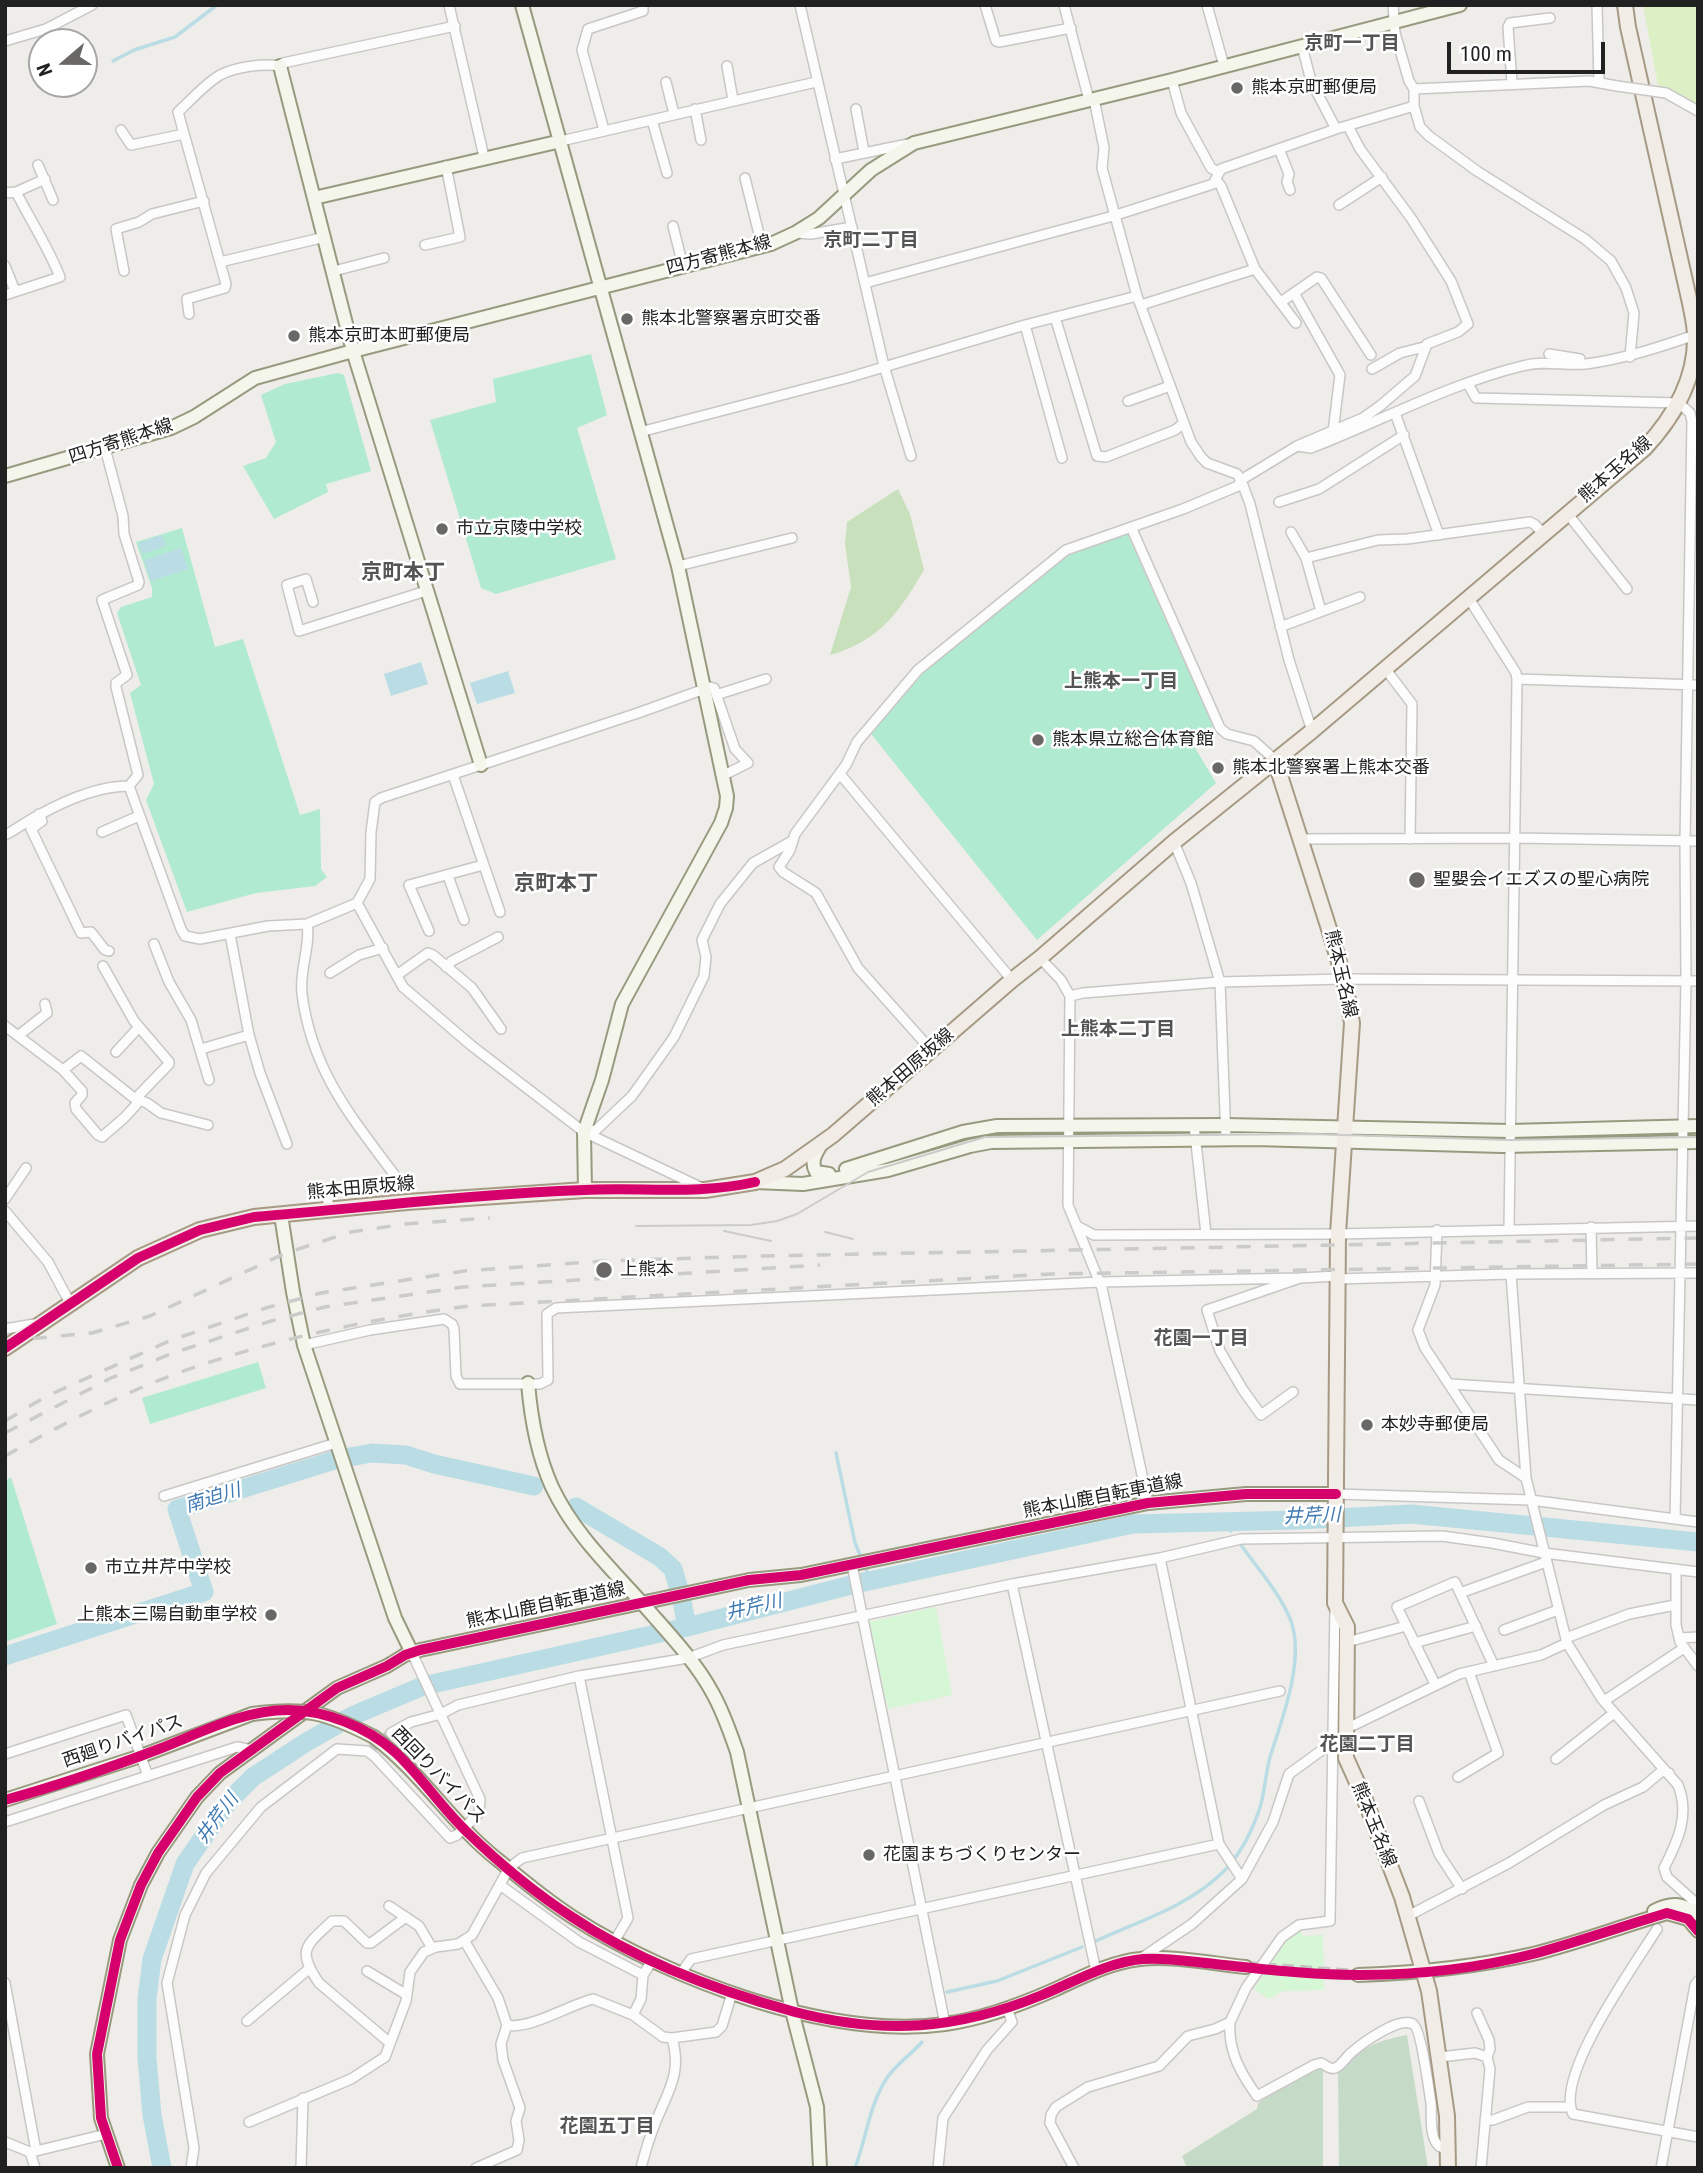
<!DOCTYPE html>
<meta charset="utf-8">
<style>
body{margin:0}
#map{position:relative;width:1703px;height:2173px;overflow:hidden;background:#efede9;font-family:"Roboto Condensed",sans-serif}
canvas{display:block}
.frame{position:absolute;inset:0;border:7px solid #212121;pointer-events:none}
.north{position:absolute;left:28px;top:28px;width:70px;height:70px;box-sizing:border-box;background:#fff;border:2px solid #a6a6a6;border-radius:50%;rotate:250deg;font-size:19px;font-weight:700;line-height:28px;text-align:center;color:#212121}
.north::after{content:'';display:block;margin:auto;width:24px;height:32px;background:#696867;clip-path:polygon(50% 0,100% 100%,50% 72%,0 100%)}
.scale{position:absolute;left:1447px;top:42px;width:158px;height:32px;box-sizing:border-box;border:4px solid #212121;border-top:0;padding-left:9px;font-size:21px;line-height:24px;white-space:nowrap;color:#212121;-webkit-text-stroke:5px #fff;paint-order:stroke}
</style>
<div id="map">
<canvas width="1703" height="2173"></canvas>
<div class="frame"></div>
<div class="north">N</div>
<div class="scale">100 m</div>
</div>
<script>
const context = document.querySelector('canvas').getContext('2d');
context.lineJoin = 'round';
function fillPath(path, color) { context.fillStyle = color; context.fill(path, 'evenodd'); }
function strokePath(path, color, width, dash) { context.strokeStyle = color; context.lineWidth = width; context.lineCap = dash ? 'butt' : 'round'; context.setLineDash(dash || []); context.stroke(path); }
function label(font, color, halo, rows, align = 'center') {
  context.font = font + ' "Roboto Condensed","Noto Sans JP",sans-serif'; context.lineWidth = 5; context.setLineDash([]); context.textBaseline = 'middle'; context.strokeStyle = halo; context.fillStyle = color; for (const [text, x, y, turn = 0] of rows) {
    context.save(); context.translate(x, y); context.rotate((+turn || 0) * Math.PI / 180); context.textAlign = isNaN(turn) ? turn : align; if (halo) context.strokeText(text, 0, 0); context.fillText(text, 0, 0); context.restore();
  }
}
const grass = new Path2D(`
 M1643 5H1698V105L1658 85Z`);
const forest = new Path2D(`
 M898 489 910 514 924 570C899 612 880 641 830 655L851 587 845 544 847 522Z`);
const cemetery = new Path2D(`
 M1407 2035 1428 2168H1339L1338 2073C1361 2047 1373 2042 1407 2035Z
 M1323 2067V2168H1187L1182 2156 1257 2109 1258 2103 1311 2068Z`);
const park = new Path2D(`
 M936 1607 952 1695 888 1709 869 1622Z
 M1300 1930 1303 1936 1323 1935 1324 1990 1283 1991 1269 1999 1254 1989 1291 1934Z`);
const pitch = new Path2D(`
 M591 354 607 415 577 428 616 559 496 594 481 588 430 420 496 402 493 379Z
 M338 373 344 375 371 471 326 484 328 492 274 519 243 466 266 458 276 442 261 395 285 384Z
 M182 528 215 647 243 639 300 815 320 809 321 869 327 877 315 886 256 893 187 912 146 800 154 784 130 693 141 685 117 613 121 607 152 597V588L136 542Z
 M1123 533 1128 535 1213 726 1194 746 1216 783 1037 940 871 734 924 672 1039 577 1068 556 1096 544 1125 536Z
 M258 1362 266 1388 150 1424 142 1398Z
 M11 1477 57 1624 5 1642V1481Z`);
const water = new Path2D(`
 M162 535 166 546 142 554 139 543Z
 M181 548 188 569 151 581 144 560Z
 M421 662 428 684 391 696 384 674Z
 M508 671 515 693 477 704 470 683Z`);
const stream = new Path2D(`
 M113 61 134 50 175 37 217 5
 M836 1453 855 1543 871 1581
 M1222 1521 1231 1531
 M1096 1941C1139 1921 1187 1907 1222 1873 1240 1856 1254 1828 1261 1804 1265 1788 1266 1772 1270 1757 1282 1719 1305 1661 1291 1621 1280 1593 1258 1569 1241 1545
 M947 1992 997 1981 1082 1947
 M855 2168C866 2139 869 2107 885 2081 895 2064 910 2056 922 2042`);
const river = new Path2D(`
 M576 1507 660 1557 673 1569 678 1586
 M682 1601 687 1627
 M5 1656 204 1592 177 1509 338 1459 372 1453 406 1455 434 1464 534 1486
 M162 2168 152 2115 147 2058V1999L152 1959 185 1864 227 1803 253 1777 305 1743 352 1716 423 1686 687 1627 855 1584 1133 1524 1299 1520 1411 1514 1698 1542`);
const streetTunnel = new Path2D(`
 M372 1748 391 1733`);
const secondaryTunnel = new Path2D(`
 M1246 1967 1358 1975`);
const street = new Path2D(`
 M449 5 484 157
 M800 5 884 366 911 456
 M985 5 996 41 999 42 1071 28
 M1064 5 1089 100
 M1207 5 1224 66
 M1393 5 1395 33 1409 81 1414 89V106L1420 127 1429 136 1477 171 1585 239 1611 261 1626 288 1634 313 1630 357
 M1597 5 1599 82
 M5 41 46 29 92 5
 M1302 46 1311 81 1336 129
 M727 66 733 100
 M1172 80 1181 113 1211 168 1218 172
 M666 82 674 114
 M1512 83 1508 27 1510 23 1550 18
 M1414 89 1589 81 1617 86
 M1666 93 1698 111
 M1094 99 1104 148 1102 168 1137 296 1191 442 1201 457 1207 463 1237 474 1241 480 1250 504 1289 660 1312 731
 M695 109 701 140
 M856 109 864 152
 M652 120 667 173
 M121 130 131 145 184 134
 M604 130 582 50 588 29 643 11V5
 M561 141 816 82
 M1279 149 1289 174 1287 182 1290 190
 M835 159 908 144
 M38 165 53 200
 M745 178 762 246
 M1217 181 1221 186 1255 269 1296 323
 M5 193 16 192 45 179
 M1339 205 1382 177
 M673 226 683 266
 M795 233 811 234 852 227
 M425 245 460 237 446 166
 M220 262 325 237
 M5 266 15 291
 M124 271 116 229 139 222 152 214 204 201
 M334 271 384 258
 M865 283 1113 216 1213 184 1221 169 1336 129 1414 106
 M1294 293 1340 375 1333 432
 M5 295 60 277C48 247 31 221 16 192
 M1281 302 1317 277 1321 278 1371 355
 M1141 305 1255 269
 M189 314 187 299 225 288 226 284 178 112C191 100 205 84 220 75 236 67 263 63 280 66L283 63 455 26
 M1055 317 1097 456 1106 457 1175 430 1184 423
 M1025 325 1062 458
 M1549 354 1580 359
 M1372 369 1400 353 1424 347
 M1468 384 1476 398 1679 403 1690 413 1692 421 1685 841 1686 981 1675 1519
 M1128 401 1170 386
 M1395 413 1439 535
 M640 432 847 378 1025 325 1137 296
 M1297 446 1363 418 1380 406 1415 376 1427 344 1458 332 1468 324 1451 281 1411 218 1360 149 1348 126
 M1279 502 1319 489 1404 435
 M1567 513 1627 589
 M1131 527 1220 728 1227 734 1254 741 1275 760
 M1291 532 1306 558 1321 611
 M1306 558 1378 540 1407 539 1530 522 1534 524 1543 533
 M678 566 792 538
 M1468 597 1516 673 1517 679 1509 1229
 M313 602 306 579 287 585 299 631 426 591
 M1280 627 1360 597
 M1384 667 1412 704 1410 839
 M1517 679 1698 685
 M716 695 766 679
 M840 774 1012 980
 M453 775 500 912
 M129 786 181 929 185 936 200 939 268 926 307 924 357 903 370 879 371 832 375 802 381 798 638 713 710 687 714 688 735 749 748 763 724 775
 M39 814 42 821 31 829 81 933 91 932 105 950 109 951
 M102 832 139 816
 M5 835C17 829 27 821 39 815 66 800 98 786 129 786L138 775 116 687V683L127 675 102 600 138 585 139 582 124 534 123 516 105 448
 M1300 839 1515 838 1698 841
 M1174 842 1191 883 1220 982 1226 1140
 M448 876 464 920
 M357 903 403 987 472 1046 584 1132 700 1187
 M307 924C311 945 299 971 302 994 312 1073 354 1120 399 1181L398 1184 328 1190V1209
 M429 931 409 885 483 865
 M230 934 249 1035 260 1073 287 1144
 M154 944 169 982 191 1020 209 1080
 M1040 958 1061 980 1070 996 1083 993 1220 982 1344 979 1698 981
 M446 967 452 961 498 937
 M330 973 359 955 383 948
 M397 975 428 953 433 955 472 988 501 1029
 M1070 996 1068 1205 1102 1288 1148 1503
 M5 1026 63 1070 82 1091V1095L75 1103 76 1109 98 1135 102 1137 124 1118 136 1105 139 1095 169 1064V1062L134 1021 103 966
 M19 1035 47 1013 45 1004
 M201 1049 249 1035
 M932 1051 858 968 816 893 783 872 779 867 790 850 795 834 846 765 857 742 918 670 1066 550 1183 509 1238 486 1241 480 1297 446 1311 448C1381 421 1449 384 1522 366 1544 360 1564 366 1586 364 1624 359 1659 347 1695 335
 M116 1052 139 1027
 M63 1070 81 1056 134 1098 147 1103 161 1113 208 1125
 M1194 1125 1206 1234
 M585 1132 596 1130 632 1096 674 1037 704 976 706 957 702 940 720 904 753 863 792 841
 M5 1199 26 1168
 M5 1211 48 1262 70 1303
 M1077 1226 1094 1235 1338 1234 1698 1226
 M1591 1227 1592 1274
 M1437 1230 1435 1285 1418 1330 1425 1348 1499 1460 1526 1478
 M1511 1274 1526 1478 1567 1643 1602 1699 1678 1785C1690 1815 1678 1841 1664 1868L1667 1877 1698 1905
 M1337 1279 1511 1274 1698 1273
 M5 1329 34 1324
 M304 1345 370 1330 444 1319 452 1324 454 1329 456 1376 460 1384H540L548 1380V1376L547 1314 556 1308 1100 1282 1300 1278
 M1451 1384 1698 1400
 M1293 1392 1261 1415 1243 1390 1220 1351 1207 1310 1300 1278 1337 1276
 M1336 1494 1531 1500 1698 1522
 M164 1496 336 1443
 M1160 1558 1219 1844 1242 1879
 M852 1565 945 2024
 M1676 1569V1625L1680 1642 1698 1666
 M1012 1584 1096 1971
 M1460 1593 1546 1562
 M1504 1630 1558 1610
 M1566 1638 1629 1614 1675 1605
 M1679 1638 1698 1637
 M1347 1642 1406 1626
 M1414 1643 1476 1626
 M579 1676 628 1918 614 1942
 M1435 1684 1397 1607 1455 1582 1494 1666
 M1604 1701 1684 1648
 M1347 1726 1354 1725 1459 1674 1541 1655 1567 1643
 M391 1733 411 1722 441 1714 458 1705 579 1676 688 1658 723 1645 1012 1584 1160 1558 1241 1539 1442 1536 1492 1543 1544 1553 1698 1572
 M5 1754 126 1715 148 1776
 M1556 1759 1614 1713
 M1458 1777 1498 1753 1469 1672
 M1419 1801 1439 1854 1462 1889
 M5 1822 237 1747 253 1750
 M500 1885 579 1942 643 1975
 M389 1906 419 1926 432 1948
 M1408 1916 1509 1863 1604 1805 1643 1787 1662 1771 1669 1773
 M1657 1929C1636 1963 1554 2076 1573 2114L1698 2137
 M464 1940 498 1998 507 2025 501 2044 503 2060 520 2108 516 2121 519 2140 517 2150 476 2168
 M1140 1959 1192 1924 1242 1879 1273 1822 1289 1774 1333 1742
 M367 1971 407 1995
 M681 1973 691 1959 1219 1844
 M5 1983 36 2151 106 2134
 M1477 2013 1489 2040 1490 2049 1487 2057 1490 2069 1481 2168
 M633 2015 641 1999 643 1975 652 1961
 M247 2021 310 1968
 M1230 2022C1228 2051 1240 2072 1257 2096L1314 2065 1321 2063C1326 2065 1330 2070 1335 2068 1341 2066 1346 2057 1351 2053 1361 2044 1399 2016 1413 2024 1421 2028 1429 2091 1431 2103 1432 2114 1429 2136 1438 2145 1440 2148 1444 2148 1447 2149
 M507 2025C529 2030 569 2005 593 1999L633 2015 663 2037 672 2038 716 2032 722 2026 732 1993
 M390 2043 319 1983C296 1949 306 1946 332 1921H344L367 1943H371L406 1917
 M1440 2057 1475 2053 1487 2057
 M1485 2120H1493L1528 2107H1570
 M249 2122 351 2079 385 2057 406 2001 410 1972 424 1952 436 1947 458 1944 472 1935 509 1868 522 1858 1280 1691
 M5 2142 30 2152 35 2168
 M191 2168 194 2148 167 1983 185 1915 206 1873 261 1807 337 1749 367 1751 375 1757 450 1838 457 1835 479 1813 480 1799 412 1653
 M301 2168 303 2098
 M641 2168C645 2152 650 2136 656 2121 669 2090 682 2072 672 2038
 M938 2168 943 2118 987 2050 1012 2022 1007 2008
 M1074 2168 1050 2123 1051 2115 1056 2107 1088 2087 1159 2066 1188 2036 1215 2029 1230 2022 1246 1988 1282 1937 1299 1925 1330 1921 1335 1607
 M1661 2168 1695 1985 1698 1981`);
const secondary = new Path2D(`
 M522 5 678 566 727 796 726 808 721 823 622 1004 602 1080 584 1132 585 1190
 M280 66 353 351 481 765
 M314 198 561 141
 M5 476 171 428 194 417 255 378 353 351 771 244 795 233 819 218 871 170 914 143 1172 80 1460 5
 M822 1143C816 1153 810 1161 816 1172L829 1174
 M846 1169 963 1132 997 1126 1226 1125 1510 1131 1698 1126
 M755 1182 803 1184 888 1170 970 1146 991 1142 1255 1139 1502 1146 1698 1142
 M281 1215 293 1292 304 1345 395 1618 412 1653
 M528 1383C531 1419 537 1454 552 1487 575 1536 615 1572 650 1612 672 1637 697 1664 712 1692 723 1711 730 1732 737 1752L792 2011 817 2107 820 2168
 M374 1737C421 1772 452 1824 498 1860 522 1880 547 1901 574 1918 669 1979 830 2040 945 2024 983 2019 1020 2005 1056 1989 1082 1977 1111 1962 1140 1959 1171 1955 1215 1964 1246 1967
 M5 1800 141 1756 252 1714
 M1654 1911C1671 1902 1682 1903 1698 1914
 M1358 1975C1418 1973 1475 1967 1533 1954 1578 1943 1622 1926 1667 1913L1688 1919 1698 1931
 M118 2168 101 2118 97 2054 120 1940 141 1885 158 1853 197 1797 220 1773 337 1688 387 1666 405 1655 420 1650 749 1580 801 1575 1148 1503 1246 1494H1336`);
const primary = new Path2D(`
 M1275 760 1330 932 1344 979 1352 1023 1338 1234 1335 1603 1347 1627 1346 1758 1365 1800 1402 1897 1429 1991 1447 2116 1448 2168
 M5 1348 138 1258 200 1230 254 1217 407 1202 585 1190H705L755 1182 785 1169 833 1135 1012 980 1040 958 1174 842 1312 731 1644 449C1673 418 1696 380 1695 336 1695 325 1692 314 1690 303L1628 27 1625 5`);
const tram = new Path2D(`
 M636 1226 751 1225 777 1221 797 1214 868 1172 985 1137 1311 1134 1510 1140 1698 1137
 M724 1231 771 1241
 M825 1232 853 1239`);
const rail = new Path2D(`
 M5 1341 92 1333 150 1316 286 1253 351 1232 405 1224 490 1218
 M5 1421 45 1397 169 1341 266 1308 321 1293 464 1271 603 1261 761 1256 1698 1238
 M5 1433 111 1378 173 1353 271 1321 325 1307 463 1287 820 1265
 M5 1456C61 1425 118 1395 178 1373 273 1339 370 1319 469 1306L1051 1274 1698 1264`);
const streetBridge = new Path2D(`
 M1617 86 1666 93`);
const secondaryBridge = new Path2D(`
 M252 1714C306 1707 326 1712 374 1737`);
const cycleway = new Path2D(`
 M5 1348 138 1258 200 1230 254 1217C364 1208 474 1194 584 1190 641 1187 699 1195 755 1182
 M5 1800C57 1786 109 1768 159 1749 200 1733 243 1710 288 1710 325 1710 367 1727 395 1752 421 1776 441 1807 467 1832 499 1863 535 1893 572 1917 639 1962 718 1991 795 2012 884 2035 957 2030 1042 1995 1074 1982 1108 1962 1143 1959 1166 1957 1192 1962 1215 1964 1263 1969 1311 1975 1359 1975 1418 1975 1480 1968 1537 1953 1581 1941 1623 1926 1667 1913L1688 1919 1698 1931
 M118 2168 101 2118 97 2054 120 1940 141 1885 158 1853 197 1797 220 1773 337 1688 387 1666 405 1655 420 1650 749 1580 801 1575 1148 1503 1246 1494H1336`);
const markers = [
 [1237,88,7,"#696867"],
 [627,319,7,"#696867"],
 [294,336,7,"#696867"],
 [442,529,7,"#696867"],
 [1038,740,7,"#696867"],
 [1218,768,7,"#696867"],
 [1417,880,9,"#696867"],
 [604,1270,9,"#696867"],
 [1367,1425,7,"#696867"],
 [91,1568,7,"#696867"],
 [271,1615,7,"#696867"],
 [869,1855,7,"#696867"]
];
const poiNames = [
 ["熊本京町郵便局",1251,88],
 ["熊本北警察署京町交番",641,319],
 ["熊本京町本町郵便局",308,336],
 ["市立京陵中学校",456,529],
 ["熊本県立総合体育館",1052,740],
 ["熊本北警察署上熊本交番",1232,768],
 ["聖嬰会イエズスの聖心病院",1433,880],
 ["上熊本",620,1270],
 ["本妙寺郵便局",1381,1425],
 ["市立井芹中学校",105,1568],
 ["上熊本三陽自動車学校",257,1615,"right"],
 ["花園まちづくりセンター",883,1855]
];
const streetNames = [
 ["四方寄熊本線",719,256,-15],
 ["四方寄熊本線",121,442,-18],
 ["熊本玉名線",1616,470,-41],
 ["熊本玉名線",1340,974,77],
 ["熊本田原坂線",911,1068,-41],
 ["熊本田原坂線",361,1189,-5],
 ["熊本山鹿自転車道線",1103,1497,-11],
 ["熊本山鹿自転車道線",546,1606,-12],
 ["西廻りバイパス",123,1742,-19],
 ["西回りバイパス",438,1776,46],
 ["熊本玉名線",1373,1825,68]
];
const neighbourhoodNames = [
 ["京町一丁目",1352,44],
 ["京町二丁目",871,241],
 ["上熊本一丁目",1121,682],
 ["上熊本二丁目",1118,1030],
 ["花園一丁目",1201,1339],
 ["花園二丁目",1367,1745],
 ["花園五丁目",607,2127]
];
const waterNames = [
 ["南迫川",213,1499,-17],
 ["井芹川",1312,1517,-2],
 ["井芹川",754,1608,-13],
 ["井芹川",218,1819,-53]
];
const quarterNames = [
 ["京町本丁",403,574],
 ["京町本丁",556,885]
];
fillPath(grass, '#dcefc5');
fillPath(forest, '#c9e0bc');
fillPath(cemetery, '#c6dbc7');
fillPath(park, '#d5f7d5');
fillPath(pitch, '#b0ead1');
fillPath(water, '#badce5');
strokePath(stream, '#badce5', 3.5);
strokePath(river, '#badce5', 19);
strokePath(streetTunnel, '#c6c4c1', 9, [9, 4.5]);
strokePath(secondaryTunnel, '#c6c4c1', 12, [12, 6]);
strokePath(street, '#c8c7c5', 12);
strokePath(secondary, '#989a7f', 16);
strokePath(primary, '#a69a85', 18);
strokePath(street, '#fdfcfc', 9);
strokePath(secondary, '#f4f5eb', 12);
strokePath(primary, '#f2ece6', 14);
strokePath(tram, '#cbcbca', 2);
strokePath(rail, '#cbcbca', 3.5, [14, 14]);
strokePath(streetBridge, '#c8c7c5', 12, []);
strokePath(secondaryBridge, '#989a7f', 16, []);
strokePath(streetBridge, '#fdfcfc', 9);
strokePath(secondaryBridge, '#f4f5eb', 12);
strokePath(cycleway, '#d6006c', 10);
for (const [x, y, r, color] of markers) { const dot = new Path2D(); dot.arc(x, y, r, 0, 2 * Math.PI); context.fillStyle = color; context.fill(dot); strokePath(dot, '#fff', 2.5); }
label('18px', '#212121', '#fff', poiNames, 'left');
label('18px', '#212121', '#fff', streetNames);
label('bold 19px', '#545454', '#fff', neighbourhoodNames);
label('italic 19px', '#407ab2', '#fff', waterNames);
label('bold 21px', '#545454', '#fff', quarterNames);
</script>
